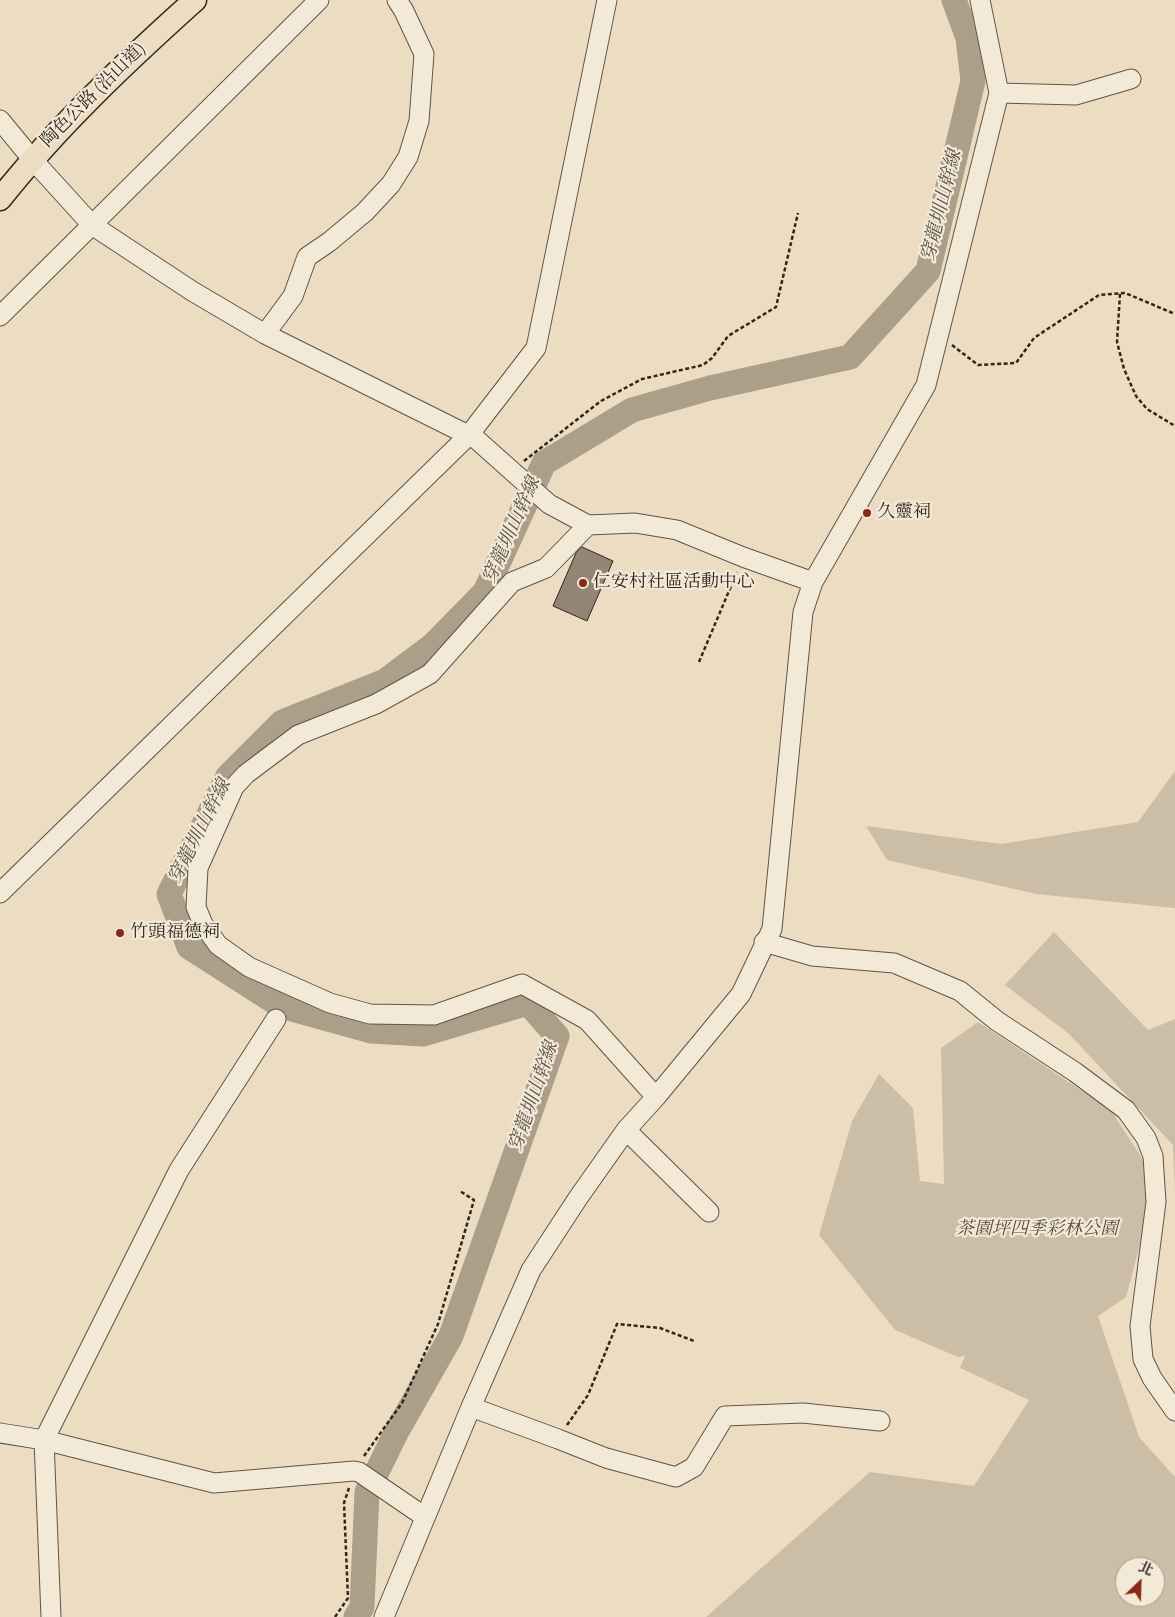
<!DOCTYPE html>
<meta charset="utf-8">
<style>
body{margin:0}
#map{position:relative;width:1175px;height:1617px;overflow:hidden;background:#ecddc2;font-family:"IM FELL English","Noto Serif TC",serif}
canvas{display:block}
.north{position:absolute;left:1115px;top:1557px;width:50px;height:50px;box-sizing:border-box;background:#f3e9d7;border:1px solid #a59b8d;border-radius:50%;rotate:24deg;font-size:14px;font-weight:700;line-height:20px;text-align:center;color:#30261d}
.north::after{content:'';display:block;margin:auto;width:18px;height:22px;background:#8f2418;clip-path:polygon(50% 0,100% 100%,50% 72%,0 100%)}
</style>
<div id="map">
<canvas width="1175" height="1617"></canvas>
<div class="north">北</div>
</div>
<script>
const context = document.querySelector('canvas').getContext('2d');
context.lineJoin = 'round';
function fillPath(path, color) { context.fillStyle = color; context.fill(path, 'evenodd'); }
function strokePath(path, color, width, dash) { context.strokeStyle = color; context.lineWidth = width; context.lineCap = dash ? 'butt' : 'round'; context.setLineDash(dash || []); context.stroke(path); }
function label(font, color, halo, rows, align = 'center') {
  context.font = font + ' "IM FELL English","Noto Serif TC",serif'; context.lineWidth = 4.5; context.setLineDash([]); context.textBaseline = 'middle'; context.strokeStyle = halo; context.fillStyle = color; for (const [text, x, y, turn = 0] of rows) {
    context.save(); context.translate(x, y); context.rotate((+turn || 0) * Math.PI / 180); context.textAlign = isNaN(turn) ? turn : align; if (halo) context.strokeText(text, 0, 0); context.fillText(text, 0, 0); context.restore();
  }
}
const green = new Path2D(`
 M1175 771V908L1036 894 887 860 866 826 1001 844 1138 822Z
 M1054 932 1148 1030 1175 1019V1194L1173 1145 1069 1034 1005 985Z
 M978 1022 1111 1110 1143 1160 1147 1218 1126 1297 1098 1316 1139 1437 1175 1477V1617H706L870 1472 974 1486 1029 1400 960 1368 965 1356 958 1357 895 1330 819 1235 852 1121 879 1074 913 1108 920 1181 944 1184 941 1048ZM1125 1567H1155V1597H1125Z`);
const river = new Path2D(`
 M356 1617 362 1607 367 1492 397 1431 451 1336 557 1036 528 1003 423 1034 371 1031 281 1006 189 947 169 894 228 776 282 722 385 681 433 645 485 592 544 463 632 410 710 388 850 357 928 271 973 81 968 38 954 0`);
const building = new Path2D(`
 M582 547 613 561 587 621 553 606 576 553Z`);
const path = new Path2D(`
 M1120 294 1117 342 1124 369 1136 396 1147 409 1175 426
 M952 345 978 365 1016 363 1034 338 1099 295 1125 293 1175 314
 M524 461 601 401 642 379 703 365 712 358 728 336 776 307 798 213
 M699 662 737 572
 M567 1425 588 1395 617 1324 660 1328 694 1341
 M364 1456 402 1403 438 1324 474 1200 460 1191
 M335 1617 348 1598 344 1503 349 1488`);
const minor = new Path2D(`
 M999 93 1076 95 1131 79
 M0 120 32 159 92 225 192 291 265 334 476 439 549 504 588 525 635 523 677 530 743 557 813 582
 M0 316 319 0
 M265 334 293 296 307 257 329 242 365 212 391 184 408 157 419 121 424 54 404 11 397 0
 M588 525 546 568 512 582 430 674 376 704 298 735 246 774 234 787 198 868 196 907 203 924 218 945 249 967 330 1003 370 1014 434 1015 522 984 587 1020 656 1097
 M0 893 469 435 536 348 607 0
 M764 942 812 956 894 963 960 991 997 1021 1075 1072 1126 1110 1146 1138 1153 1156 1156 1202 1140 1326 1143 1359 1152 1378 1175 1411
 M626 1130 709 1212
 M471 1407 558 1439 606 1458 676 1477 694 1467 725 1416 803 1413 880 1421
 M0 1433 44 1440 214 1483 354 1471 359 1472 425 1517
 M51 1617 44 1440 179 1170 276 1019
 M384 1617 471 1407 531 1270 578 1198 626 1130 656 1097 741 994 772 929 803 612 813 582 926 385 999 93 980 0`);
const major = new Path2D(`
 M0 199C58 126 126 62 195 0`);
const markers = [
 [867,513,5,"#8f2418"],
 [583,583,5,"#8f2418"],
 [120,933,5,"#8f2418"]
];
const streetNames = [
 ["陶色公路 (沿山道)",94,96,-45]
];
const poiNames = [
 ["久靈祠",877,513],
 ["仁安村社區活動中心",593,583],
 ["竹頭福德祠",130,933]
];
const parkNames = [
 ["茶園坪四季彩林公園",1037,1230]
];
const waterNames = [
 ["穿龍圳山幹線",943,206,-76],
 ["穿龍圳山幹線",513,531,-66],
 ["穿龍圳山幹線",201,832,-63],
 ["穿龍圳山幹線",535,1097,-71]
];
fillPath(green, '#ccbea6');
strokePath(river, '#ac9f8a', 25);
fillPath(building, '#928573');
strokePath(building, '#30261d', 1);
strokePath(minor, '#5f5446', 21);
strokePath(major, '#30261d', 25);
strokePath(path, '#30261d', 2.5, [4, 2.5]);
strokePath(minor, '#f3e9d7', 19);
strokePath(major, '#ecddc2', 22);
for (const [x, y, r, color] of markers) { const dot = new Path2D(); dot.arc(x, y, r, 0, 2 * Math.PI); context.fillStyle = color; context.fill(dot); strokePath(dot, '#f3e9d7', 2); }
label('18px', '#30261d', '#f3e9d7', streetNames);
label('18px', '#30261d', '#f3e9d7', poiNames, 'left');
label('italic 18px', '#574c3f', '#f3e9d7', parkNames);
label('italic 19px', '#5b5043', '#f3e9d7', waterNames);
</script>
